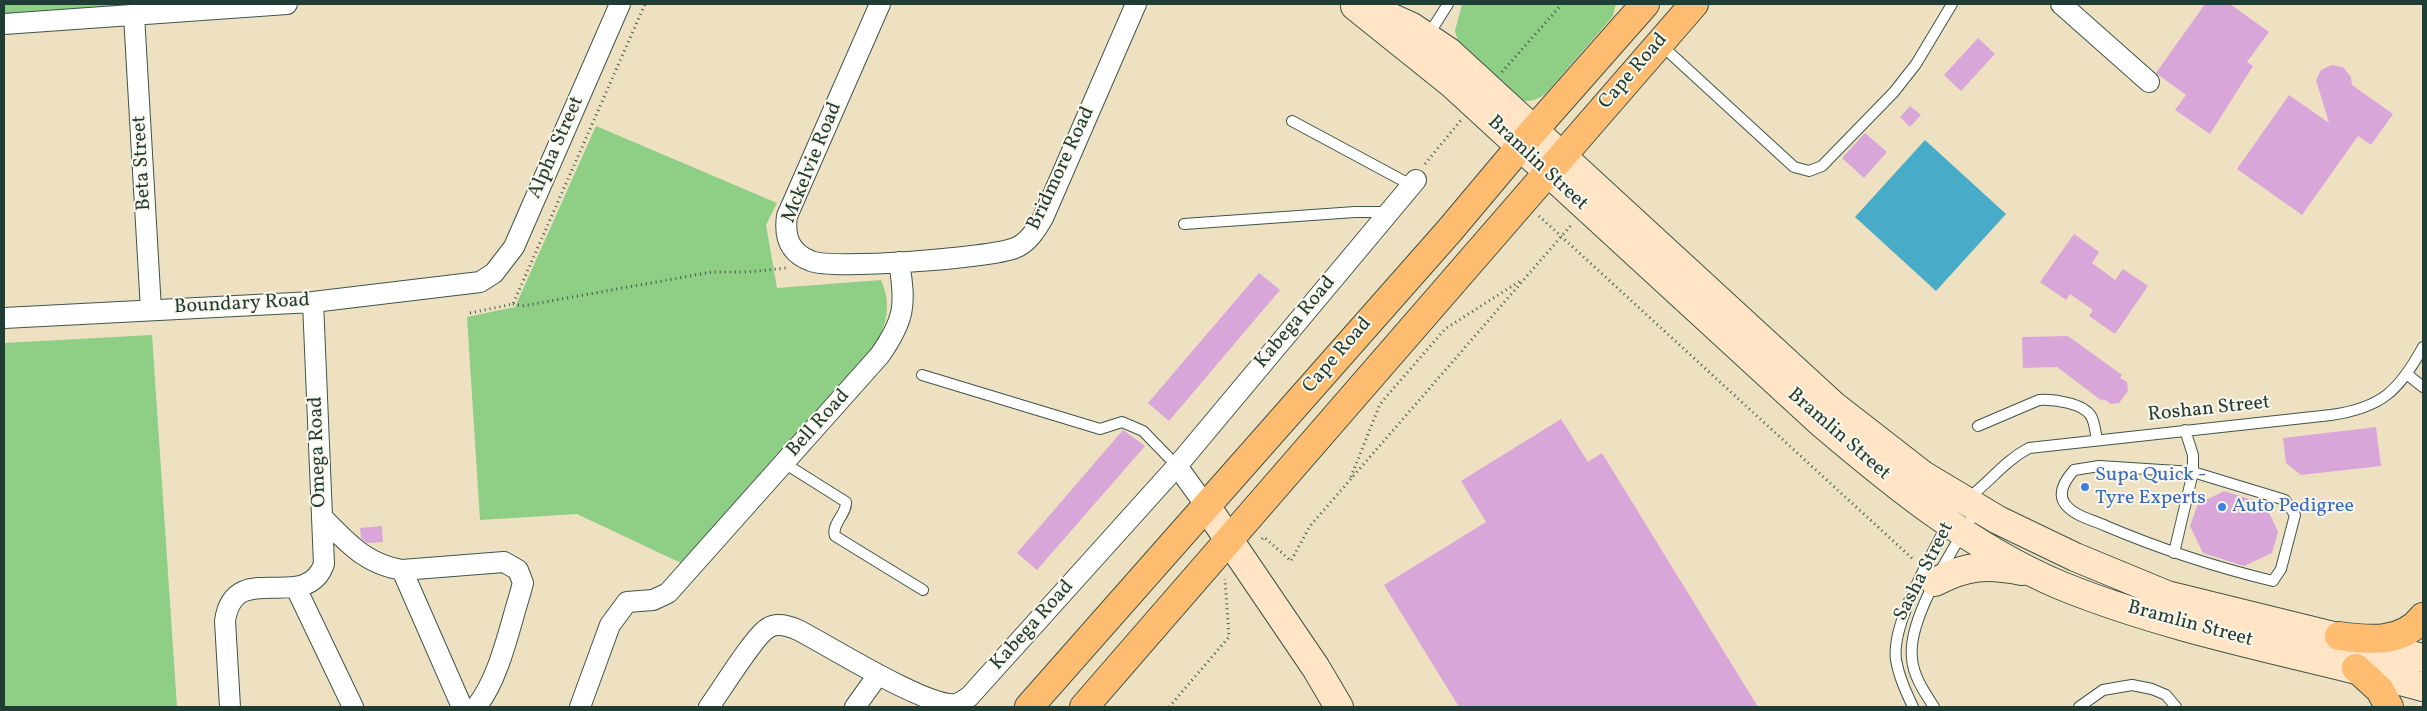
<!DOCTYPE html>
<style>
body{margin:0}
#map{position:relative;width:2427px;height:711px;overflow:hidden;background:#eee1c2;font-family:Vollkorn,serif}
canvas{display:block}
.frame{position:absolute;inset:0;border:5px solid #1f3d34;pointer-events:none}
</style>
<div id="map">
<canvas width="2427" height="711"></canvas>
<div class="frame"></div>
</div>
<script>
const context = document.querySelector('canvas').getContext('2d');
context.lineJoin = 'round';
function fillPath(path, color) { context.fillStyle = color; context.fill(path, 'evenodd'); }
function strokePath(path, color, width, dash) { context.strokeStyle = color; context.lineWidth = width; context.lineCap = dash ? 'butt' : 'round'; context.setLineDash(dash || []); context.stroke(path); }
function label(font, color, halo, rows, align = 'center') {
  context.font = font + ' Vollkorn,serif'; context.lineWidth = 4; context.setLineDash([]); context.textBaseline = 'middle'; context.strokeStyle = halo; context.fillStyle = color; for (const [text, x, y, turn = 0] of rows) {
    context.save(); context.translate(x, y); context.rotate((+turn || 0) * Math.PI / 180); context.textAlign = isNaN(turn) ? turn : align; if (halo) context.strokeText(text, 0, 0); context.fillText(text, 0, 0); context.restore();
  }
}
const green = new Path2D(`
 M4 4H170L4 15Z
 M1462 4H1616L1613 16 1548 91C1540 99 1531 103 1519 100L1460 48 1455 31Z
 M596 126 777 203 766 225 777 288 881 280C892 305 887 326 873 349L681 563 577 514 480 520 467 317 515 307Z
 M152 335 177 707H4V343Z`);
const water = new Path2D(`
 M1925 140 2006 214 1936 291 1855 217Z`);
const building = new Path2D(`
 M2205 4H2230L2269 32 2247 62 2253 66 2210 134 2175 110 2186 95 2156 73Z
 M1978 38 1995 54 1961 91 1944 75Z
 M2332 65 2343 67 2351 77 2352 85 2393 114 2371 145 2358 136 2302 215 2237 169 2289 95 2329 123 2316 80 2321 70Z
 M1910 106 1921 115 1910 127 1900 117Z
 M1865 133 1887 152 1864 178 1842 158Z
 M2074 234 2099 252 2092 263 2115 280 2123 269 2148 286 2115 334 2089 316 2093 310 2070 294 2066 300 2040 282Z
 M1259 273 1280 290 1169 421 1148 403Z
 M2068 336 2122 375 2120 378 2127 382 2128 391 2119 403 2111 404 2104 399 2102 401 2057 367 2023 368 2022 337Z
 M1561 419 1588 462 1602 453 1758 707H1459L1384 585 1486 522 1461 481Z
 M2376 427 2381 466 2301 475 2286 463 2283 438Z
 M1123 430 1145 446 1037 570 1017 553Z
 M2224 491 2265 504 2278 532 2272 553 2244 566 2203 553 2190 526 2198 504Z
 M382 526 383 542 367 543 361 538 360 528Z`);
const path = new Path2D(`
 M1502 72 1562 4
 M1425 164 1461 120
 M1539 216 1914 560
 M513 304 522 306 712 272H748L786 268
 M470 313 513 304 645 4
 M1351 477 1380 404 1445 329 1520 281
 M1262 539 1264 537 1291 561 1310 526 1573 223
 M1169 707 1229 637 1225 579`);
const lane = new Path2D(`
 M1427 37 1448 4
 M1660 44 1794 167 1809 171 1822 166 1894 92 1916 64 1952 4
 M1292 121 1411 185
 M1184 224 1355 212H1388
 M922 375 1100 429 1122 422 1143 431 1177 466
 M2408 375 2423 387
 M1978 426 2039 400C2053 399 2083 403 2091 416 2095 423 2095 432 2097 439
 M784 463 846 502C847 514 831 524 835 536L923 590
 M2099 466 2193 472 2285 500 2295 515 2281 569 2273 581C2215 567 2160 549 2106 526 2093 520 2074 516 2065 504 2057 493 2066 479 2074 470Z
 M1967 499C1989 483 2004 461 2029 448L2331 415C2381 408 2399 391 2423 347
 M2174 553 2193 472V455L2185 430
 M1913 707C1906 692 1899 677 1896 660 1891 623 1931 558 1947 524
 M1934 707C1925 693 1913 676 1912 658 1907 617 1956 545 1977 509
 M2079 707 2103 690 2132 685 2152 689 2166 695 2176 707`);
const street = new Path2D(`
 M880 4 787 216C784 237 790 253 811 261 832 270 991 258 1015 248 1028 243 1036 230 1043 218L1136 4
 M2061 4 2149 82
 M134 15 151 310
 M4 24 287 4
 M4 318 313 302 480 282 494 273 514 247 620 4
 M1177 466 1206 506
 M322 517C347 542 365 564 402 570L504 562 518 570 523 583 520 594C509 629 499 679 476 707
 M402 570 462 707
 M296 588 353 707
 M230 707 225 621C234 557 306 615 324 564L313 302
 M580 707 610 625 627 602 653 600 668 593 880 355C905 319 906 305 899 262
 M709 707C720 692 755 635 768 628 777 622 789 626 798 630 828 645 927 708 956 704 961 703 965 699 969 697L1177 466 1416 180
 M855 707 878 675`);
const secondary = new Path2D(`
 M1355 6 1451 83 1819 421C1893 484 1971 548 2062 586 2178 633 2303 654 2423 687
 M1379 12 1412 27 1449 52 1833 405 1923 475 1998 520 2075 557 2167 595 2423 658
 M1206 506 1316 668 1339 707
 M1935 582C1967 565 1987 564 2022 571`);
const primary = new Path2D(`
 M1029 707 1450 230 1534 130 1645 4
 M1084 707 1694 4`);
const highway = new Path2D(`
 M2339 636C2369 640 2402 644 2423 617
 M2356 668 2380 690 2389 707`);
const markers = [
 [2085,487,5,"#3f7fe0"],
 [2222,507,5,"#3f7fe0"]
];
const streetNames = [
 ["Cape Road",1634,72,-49],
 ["Alpha Street",557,148,-66],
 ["Beta Street",143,163,-93],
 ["Mckelvie Road",813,163,-68],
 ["Bramlin Street",1537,164,43],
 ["Bridmore Road",1062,169,-65],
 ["Boundary Road",242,305,-3],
 ["Kabega Road",1296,323,-50],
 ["Cape Road",1338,356,-49],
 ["Roshan Street",2209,410,-6],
 ["Bell Road",819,424,-48],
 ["Bramlin Street",1838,435,41],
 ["Omega Road",319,452,-92],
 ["Sasha Street",1925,572,-63],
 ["Bramlin Street",2190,625,15],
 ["Kabega Road",1033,626,-48]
];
const shopNames = [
 ["Supa Quick -",2095,476],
 ["Tyre Experts",2095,499],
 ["Auto Pedigree",2232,507]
];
fillPath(green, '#8ece85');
fillPath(water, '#48acc8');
fillPath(building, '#d9a6da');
strokePath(lane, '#3e5649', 12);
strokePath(street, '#3e5649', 22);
strokePath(secondary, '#3e5649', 30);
strokePath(primary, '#3e5649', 30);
strokePath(highway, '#3e5649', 30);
strokePath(path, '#3e5649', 3, [1, 4]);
strokePath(lane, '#fff', 10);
strokePath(street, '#fff', 20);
strokePath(secondary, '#ffe4c6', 28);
strokePath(primary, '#febc70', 28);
strokePath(highway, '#febc70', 28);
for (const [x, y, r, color] of markers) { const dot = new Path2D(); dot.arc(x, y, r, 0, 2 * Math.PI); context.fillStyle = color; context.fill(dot); strokePath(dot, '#fbf7ec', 2); }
label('20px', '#1f3d34', '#fbf7ec', streetNames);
label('20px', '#366cbe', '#fbf7ec', shopNames, 'left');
</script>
